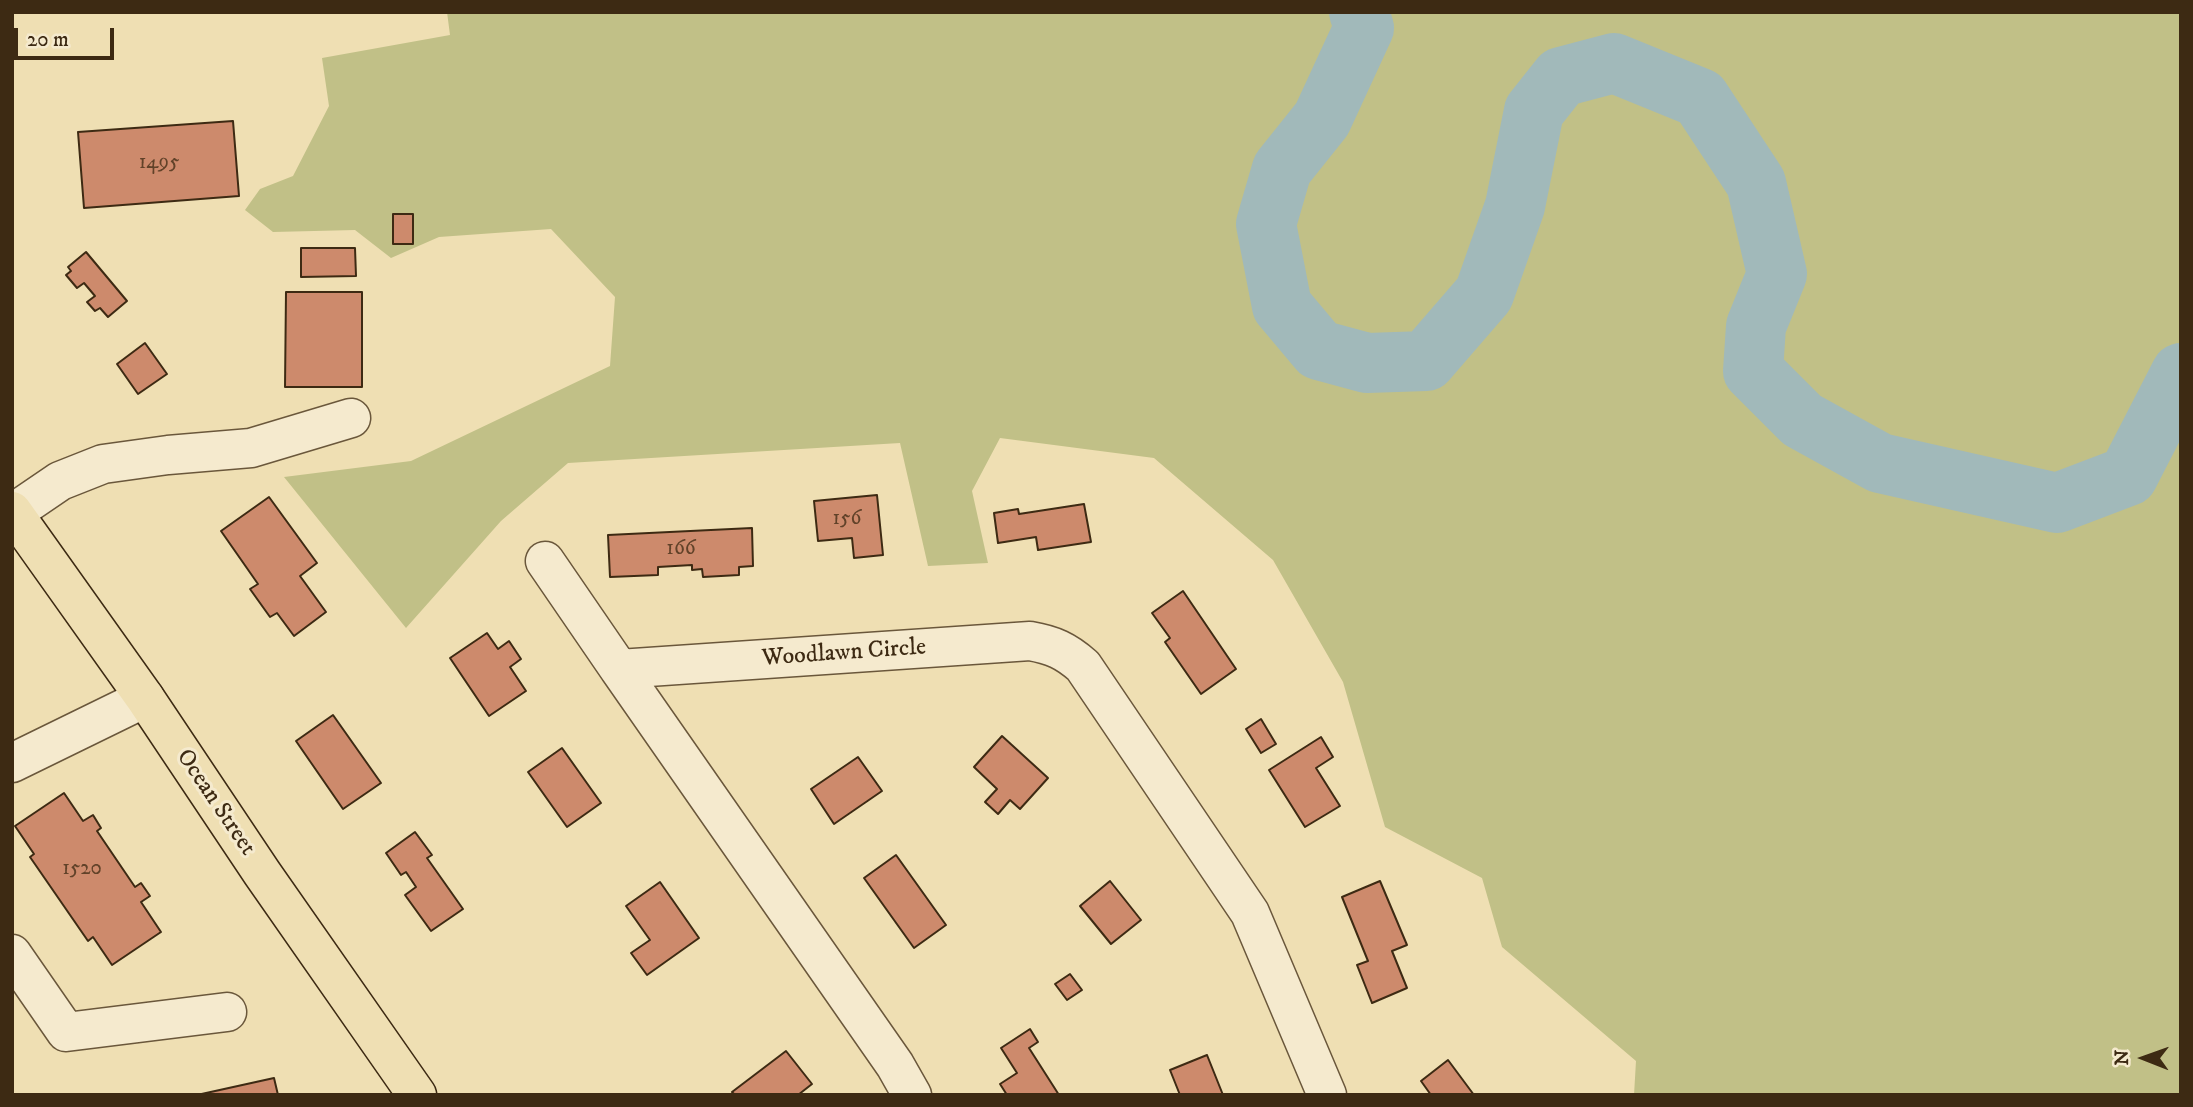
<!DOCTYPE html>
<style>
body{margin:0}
#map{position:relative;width:2193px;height:1107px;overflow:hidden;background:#efdfb3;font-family:"IM FELL DW Pica",serif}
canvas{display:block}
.frame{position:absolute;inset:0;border:14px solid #3d2a13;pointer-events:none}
.north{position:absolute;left:2109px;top:1023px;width:70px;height:70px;-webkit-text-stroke:5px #f5eace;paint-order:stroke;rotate:271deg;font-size:19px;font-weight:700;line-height:28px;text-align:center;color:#3d2a13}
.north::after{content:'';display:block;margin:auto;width:24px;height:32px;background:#3d2a13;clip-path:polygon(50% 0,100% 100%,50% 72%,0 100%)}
.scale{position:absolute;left:14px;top:28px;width:100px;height:32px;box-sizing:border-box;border:4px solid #3d2a13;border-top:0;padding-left:9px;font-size:21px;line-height:24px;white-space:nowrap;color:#3d2a13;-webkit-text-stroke:5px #f5eace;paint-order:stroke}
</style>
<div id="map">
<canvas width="2193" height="1107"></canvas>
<div class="frame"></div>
<div class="north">N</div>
<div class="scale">20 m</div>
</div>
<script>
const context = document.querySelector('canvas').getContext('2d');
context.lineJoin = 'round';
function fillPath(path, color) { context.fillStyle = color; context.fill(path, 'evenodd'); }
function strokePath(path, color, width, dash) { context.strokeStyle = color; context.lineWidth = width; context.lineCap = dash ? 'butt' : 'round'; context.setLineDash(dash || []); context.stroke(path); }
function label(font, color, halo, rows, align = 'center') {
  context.font = font + ' "IM FELL DW Pica",serif'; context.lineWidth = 6; context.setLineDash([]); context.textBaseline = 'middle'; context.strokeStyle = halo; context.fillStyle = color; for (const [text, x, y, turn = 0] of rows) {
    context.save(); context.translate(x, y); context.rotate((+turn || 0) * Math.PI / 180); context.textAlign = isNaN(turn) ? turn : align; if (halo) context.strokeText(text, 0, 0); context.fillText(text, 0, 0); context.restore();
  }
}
const green = new Path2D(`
 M447 12H2181V1095H1634L1636 1061 1502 947 1482 878 1385 827 1343 682 1273 560 1154 458 1000 438 972 491 988 563 928 566 900 443 568 463 501 521 406 628 284 477 411 461 610 366 615 297 551 229 439 237 391 258 355 230 273 232 245 210 260 189 293 176 329 106 322 58 450 35Z`);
const river = new Path2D(`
 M1359 12 1364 28 1322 119 1282 169 1266 224 1282 306 1319 350 1367 363 1426 361 1484 294 1515 206 1534 111 1561 77 1614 63 1700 98 1756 183 1777 274 1756 326 1753 371 1802 420 1880 463 2057 503 2128 476 2181 373`);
const building = new Path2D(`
 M233 121 239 196 84 208 78 132Z
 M393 214H413V244H393Z
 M301 248H355L356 276 301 277Z
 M86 252 127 301 108 317 100 308 95 311 87 302 95 296 84 283 77 288 66 275 71 271 68 267Z
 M286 292H362V387H285Z
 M145 343 167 374 138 394 117 364Z
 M877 495 883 555 854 558 852 538 818 541 814 501Z
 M269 497 317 563 300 576 326 612 294 636 277 613 270 617 250 589 258 584 221 531Z
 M1084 504 1091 542 1038 550 1036 537 998 543 994 513 1018 509 1019 514Z
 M752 528 753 566 739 567V575L703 577 702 569 692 570V565L658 567V575L610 577 608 535Z
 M1183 591 1236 669 1201 694 1165 642 1170 638 1152 613Z
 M487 633 498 649 509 641 521 659 510 667 526 691 489 716 450 658Z
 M333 715 381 783 343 809 296 741Z
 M1261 719 1276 744 1261 753 1246 729Z
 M1002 736 1048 778 1020 809 1010 800 998 814 985 802 997 789 974 767Z
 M1321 737 1333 757 1316 768 1340 806 1305 827 1269 770Z
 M562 748 601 803 567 827 528 772Z
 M858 757 882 791 834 824 811 789Z
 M64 793 83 821 93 815 101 828 97 831 135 887 141 883 150 896 141 902 161 932 112 965 93 937 88 941 30 857 34 854 15 826Z
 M415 832 432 855 427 858 463 909 431 931 405 895 416 887 406 872 401 875 386 853Z
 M896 855 946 925 914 948 864 878Z
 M1110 881 1141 920 1111 944 1080 906Z
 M1380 881 1407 945 1392 951 1407 988 1372 1003 1357 965 1368 961 1342 897Z
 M660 882 699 938 647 975 631 953 650 940 626 906Z
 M1070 974 1082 990 1067 1000 1055 984Z
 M1030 1029 1038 1042 1029 1048 1059 1095H1007L1000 1084 1017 1073 1001 1048Z
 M786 1051 812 1084 798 1095H735L732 1092Z
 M1207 1055 1223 1095H1180L1170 1070Z
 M1448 1060 1474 1095H1431L1421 1081Z
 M274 1078 278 1095H197Z`);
const minor = new Path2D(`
 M13 513 60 481 103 464 168 455 251 448 351 418
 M545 561 619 669
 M12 763 145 698
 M12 954 66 1032 227 1012
 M912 1095 895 1065 619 669 1030 641C1053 645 1066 651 1083 666L1250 913 1327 1095`);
const major = new Path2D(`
 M12 511 145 698 262 873 417 1095`);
const numberNames = [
 ["1495",159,164],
 ["156",847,520],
 ["166",681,550],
 ["1520",82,870]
];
const streetNames = [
 ["Woodlawn Circle",844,654,-4],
 ["Ocean Street",215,803,56]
];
fillPath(green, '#c1c087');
strokePath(river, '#a1b9ba', 60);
fillPath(building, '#cd8a6c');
strokePath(building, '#3d2a13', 2);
strokePath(minor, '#6a573b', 41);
strokePath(major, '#3d2a13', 41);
strokePath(minor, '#f5eace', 38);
strokePath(major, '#efdfb3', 38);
label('21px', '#614229', null, numberNames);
label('24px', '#3d2a13', '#f5eace', streetNames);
</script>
